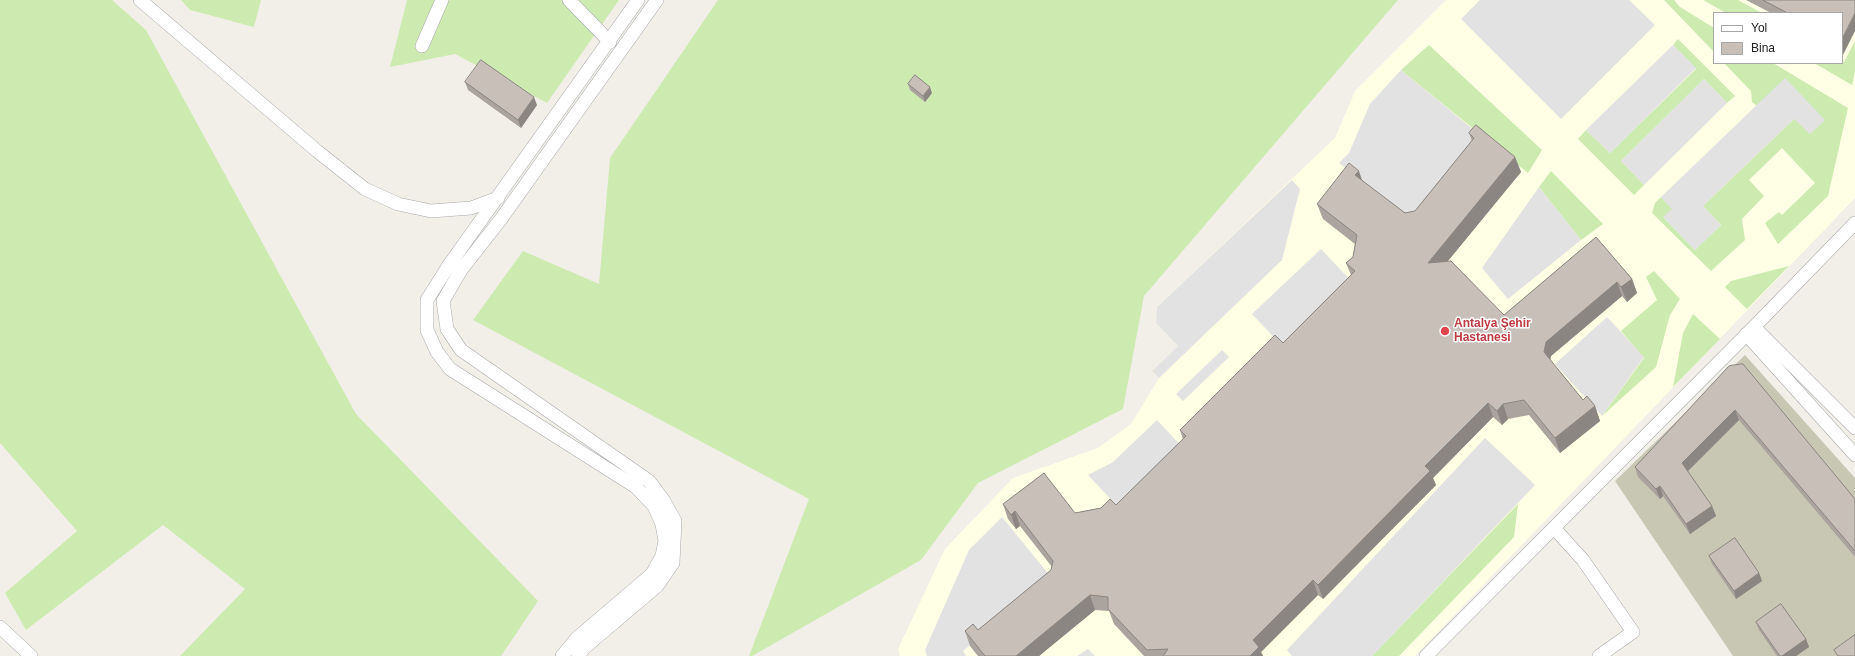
<!DOCTYPE html>
<meta charset="utf-8">
<style>
body{margin:0}
#map{position:relative;width:1855px;height:656px;overflow:hidden;background:#f2efe9;font-family:Helvetica,sans-serif}
canvas{display:block}
.legend{position:absolute;left:1713px;top:12px;width:130px;height:52px;box-sizing:border-box;background:#fff;border:1px solid #a7a7a7;margin:0;padding:5px 7px;list-style:none;font-size:12px;color:#222}
.legend li{display:flex;align-items:center;gap:8px;height:20px}
.legend b{width:20px;border:1px solid #a7a7a7}
</style>
<div id="map">
<canvas width="1855" height="656"></canvas>
<ul class="legend">
<li><b style="height:5px;background:#fff"></b>Yol</li>
<li><b style="height:11px;background:#c7bfb8"></b>Bina</li>
</ul>
</div>
<script>
const context = document.querySelector('canvas').getContext('2d');
context.lineJoin = 'round';
function fillPath(path, color) { context.fillStyle = color; context.fill(path, 'evenodd'); }
function strokePath(path, color, width, dash) { context.strokeStyle = color; context.lineWidth = width; context.lineCap = dash ? 'butt' : 'round'; context.setLineDash(dash || []); context.stroke(path); }
function label(font, color, halo, rows, align = 'center') {
  context.font = font + ' Helvetica,sans-serif'; context.lineWidth = 3; context.setLineDash([]); context.textBaseline = 'middle'; context.strokeStyle = halo; context.fillStyle = color; for (const [text, x, y, turn = 0] of rows) {
    context.save(); context.translate(x, y); context.rotate((+turn || 0) * Math.PI / 180); context.textAlign = isNaN(turn) ? turn : align; if (halo) context.strokeText(text, 0, 0); context.fillText(text, 0, 0); context.restore();
  }
}
const education = new Path2D(`
 M1446 0H1855V198L1415 656H900L898 649 945 549 1013 478 1098 448 1131 424 1159 378 1152 371 1178 346 1156 323 1157 307 1335 138 1355 91ZM1714 13H1842V63H1714Z`);
const construction = new Path2D(`
 M1745 355 1855 478V656H1733L1615 481Z`);
const grass = new Path2D(`
 M0 0H112L146 30 356 414 538 601 501 656H180L245 589 163 525 26 630 5 593 77 531 0 443Z
 M181 0H261L254 27 190 10Z
 M407 0H619L547 103 455 54 390 67Z
 M718 0H1398L1144 296 1123 409 978 483 921 560 752 656H749L809 499 473 320 523 251 599 284 610 158Z
 M1664 0H1674L1680 7 1714 28V52Z
 M1703 0H1738L1762 13H1726Z
 M1678 39 1735 96 1727 103 1704 79 1621 161 1644 185 1634 195 1578 139 1586 130 1610 153 1696 69 1673 45Z
 M1855 41V71L1852 85 1814 63 1844 62Z
 M1429 45 1542 150 1528 173 1401 70Z
 M1724 63H1773L1848 108 1828 196 1778 244 1765 223 1779 212 1782 215 1815 183 1782 148 1749 180 1764 196 1742 219 1745 240 1711 271 1652 213 1655 203 1661 197 1673 209 1664 218 1695 250 1721 225 1703 206 1794 119 1785 79 1757 106 1752 102 1751 91Z
 M1551 171 1603 224 1581 240 1539 187Z
 M1789 266 1747 309 1725 287 1731 281Z
 M1654 271 1680 299 1670 315 1656 367 1602 416 1644 358 1621 331 1657 300 1646 277Z
 M1693 314 1720 339 1673 387 1683 333Z
 M1518 504 1514 537 1399 656H1372Z`);
const parking = new Path2D(`
 M1480 0H1629L1655 25 1561 119 1461 19Z
 M1673 45 1696 68 1610 153 1586 130Z
 M1401 70 1480 135 1414 221 1339 163 1349 153 1370 104Z
 M1785 78 1825 120 1810 134 1794 119 1703 206 1721 225 1695 250 1663 217 1672 209 1661 197Z
 M1704 79 1727 103 1644 185 1621 161Z
 M1292 180 1300 189 1282 260 1159 378 1152 371 1178 346 1156 323 1157 307Z
 M1539 187 1581 240 1508 299 1482 268Z
 M1321 249 1354 284 1285 349 1252 314Z
 M1607 317 1644 357 1602 416 1555 364Z
 M1222 350 1229 357 1183 401 1176 394Z
 M1157 420 1183 448 1120 509 1088 475 1113 462Z
 M1485 438 1535 485 1372 656H1292L1287 650Z
 M1002 517 1051 577 963 651 966 656H927L925 650 969 550Z
 M1088 649 1095 656H1077Z`);
const minor = new Path2D(`
 M140 0 317 151 365 189 398 204 431 211 471 208 498 198
 M569 0 610 42
 M422 46 442 0
 M1754 327 1855 428
 M1746 334 1855 455
 M1554 528 1583 560 1633 632 1599 656
 M0 627 31 656
 M562 656 577 638 652 574 662 556 665 541 662 524 654 506 636 487 450 369 437 352 427 330V300L449 265 638 0
 M578 656 584 648 657 586 673 563 675 521 664 501 649 481 461 350 447 329 443 301 461 270 501 219 657 0
 M1426 656 1754 327 1855 223`);
const wall = new Path2D(`
 M1746 0H1855L1842 13H1771Z
 M465 82 537 105 521 128 468 90Z
 M908 84 932 93 925 102 910 90Z
 M1469 133 1515 157 1521 172 1447 262 1504 315 1596 237 1632 279 1637 293 1627 302 1622 296 1551 356 1550 360 1583 400 1595 406 1600 421 1560 453 1529 415 1508 419 1502 425 1493 417 1433 478 1436 485 1323 599 1318 595 1261 652 1263 656H1144L1114 624 1109 611 1095 610 1039 656H978L970 646 965 631 978 630 1051 570 1052 567 1020 526 1016 529 1008 519 1003 504 1075 513 1116 505 1183 439 1180 430 1283 343 1351 275 1346 263 1353 257 1355 244 1323 219 1317 204 1362 181 1405 213 1415 211 1472 141Z
 M1729 366 1855 499V557L1739 420 1688 471 1712 506 1716 516 1690 534 1663 496 1660 499 1638 477 1635 467Z
 M1709 556 1759 573 1762 581 1736 599 1712 564Z
 M1756 622 1806 639 1809 647 1796 656H1777L1759 630Z`);
const shadedWall = new Path2D(`
 M1855 13V31L1842 57V39Z
 M930 87 932 93 925 102 923 96Z
 M534 97 537 105 521 128 518 120Z
 M1515 157 1521 172 1434 278 1428 263Z
 M1359 171 1364 186 1355 175Z
 M1632 279 1637 293 1627 302 1621 287Z
 M1617 282 1622 296 1551 356 1549 366 1544 352 1546 342Z
 M1488 403 1493 417 1433 478 1436 485 1323 599 1318 585 1425 466Z
 M1503 404 1508 419 1502 425 1497 411Z
 M1595 406 1600 421 1560 453 1555 438Z
 M1735 410 1739 420 1686 473 1682 463Z
 M1660 486 1663 496 1660 499 1656 489Z
 M1712 506 1716 516 1690 534 1686 524Z
 M1015 511 1020 526 1016 529 1011 515Z
 M1759 573 1762 581 1736 599 1734 591Z
 M1313 580 1318 595 1261 652 1263 656H1250L1253 640Z
 M1090 595 1095 610 1039 656H1016Z
 M1806 639 1809 647 1796 656H1782Z`);
const building = new Path2D(`
 M1763 0H1855V13L1842 39V13H1788Z
 M481 60 534 97 518 120 465 82Z
 M915 75 930 87 923 96 908 84Z
 M1476 125 1515 157 1428 263 1451 261 1504 315 1596 237 1632 279 1621 287 1617 282 1546 342 1544 352 1583 400 1587 396 1595 406 1555 438 1524 400 1503 404 1497 411 1488 403 1425 466 1430 471 1318 585 1313 580 1253 640 1259 647 1250 656H1163L1168 649 1147 650 1108 609V597L1090 595 1016 656H985L965 631 973 624 978 630 1051 570 1053 561 1015 511 1011 515 1003 504 1044 473 1075 513 1101 508 1110 499 1116 505 1186 436 1180 430 1275 335 1283 343 1355 271 1346 263 1353 257 1357 235 1317 204 1349 163 1359 171 1355 175 1405 213 1415 211 1474 138 1469 133Z
 M1743 364 1855 499V551L1735 410 1682 463 1712 506 1686 524 1660 486 1656 489 1635 467 1729 366Z
 M1735 538 1759 573 1734 591 1709 556Z
 M1781 604 1806 639 1782 656H1780L1756 622Z
 M1855 635V656H1838L1834 650Z`);
const markers = [
 [1445,331,5,"#e0444e"]
];
const healthNames = [
 ["Antalya Şehir",1454,324],
 ["Hastanesi",1454,338]
];
fillPath(education, '#ffffe5');
fillPath(construction, '#c7c7b4');
fillPath(grass, '#cdebb0');
fillPath(parking, '#e2e2e2');
strokePath(minor, '#a9a9a9', 14);
strokePath(minor, '#fff', 13);
fillPath(wall, '#aba49e');
fillPath(shadedWall, '#8b8681');
fillPath(building, '#c7bfb8');
strokePath(building, '#8b8681', 1);
for (const [x, y, r, color] of markers) { const dot = new Path2D(); dot.arc(x, y, r, 0, 2 * Math.PI); context.fillStyle = color; context.fill(dot); strokePath(dot, '#fff', 1.5); }
label('bold 12px', '#be3a42', '#fff', healthNames, 'left');
</script>
